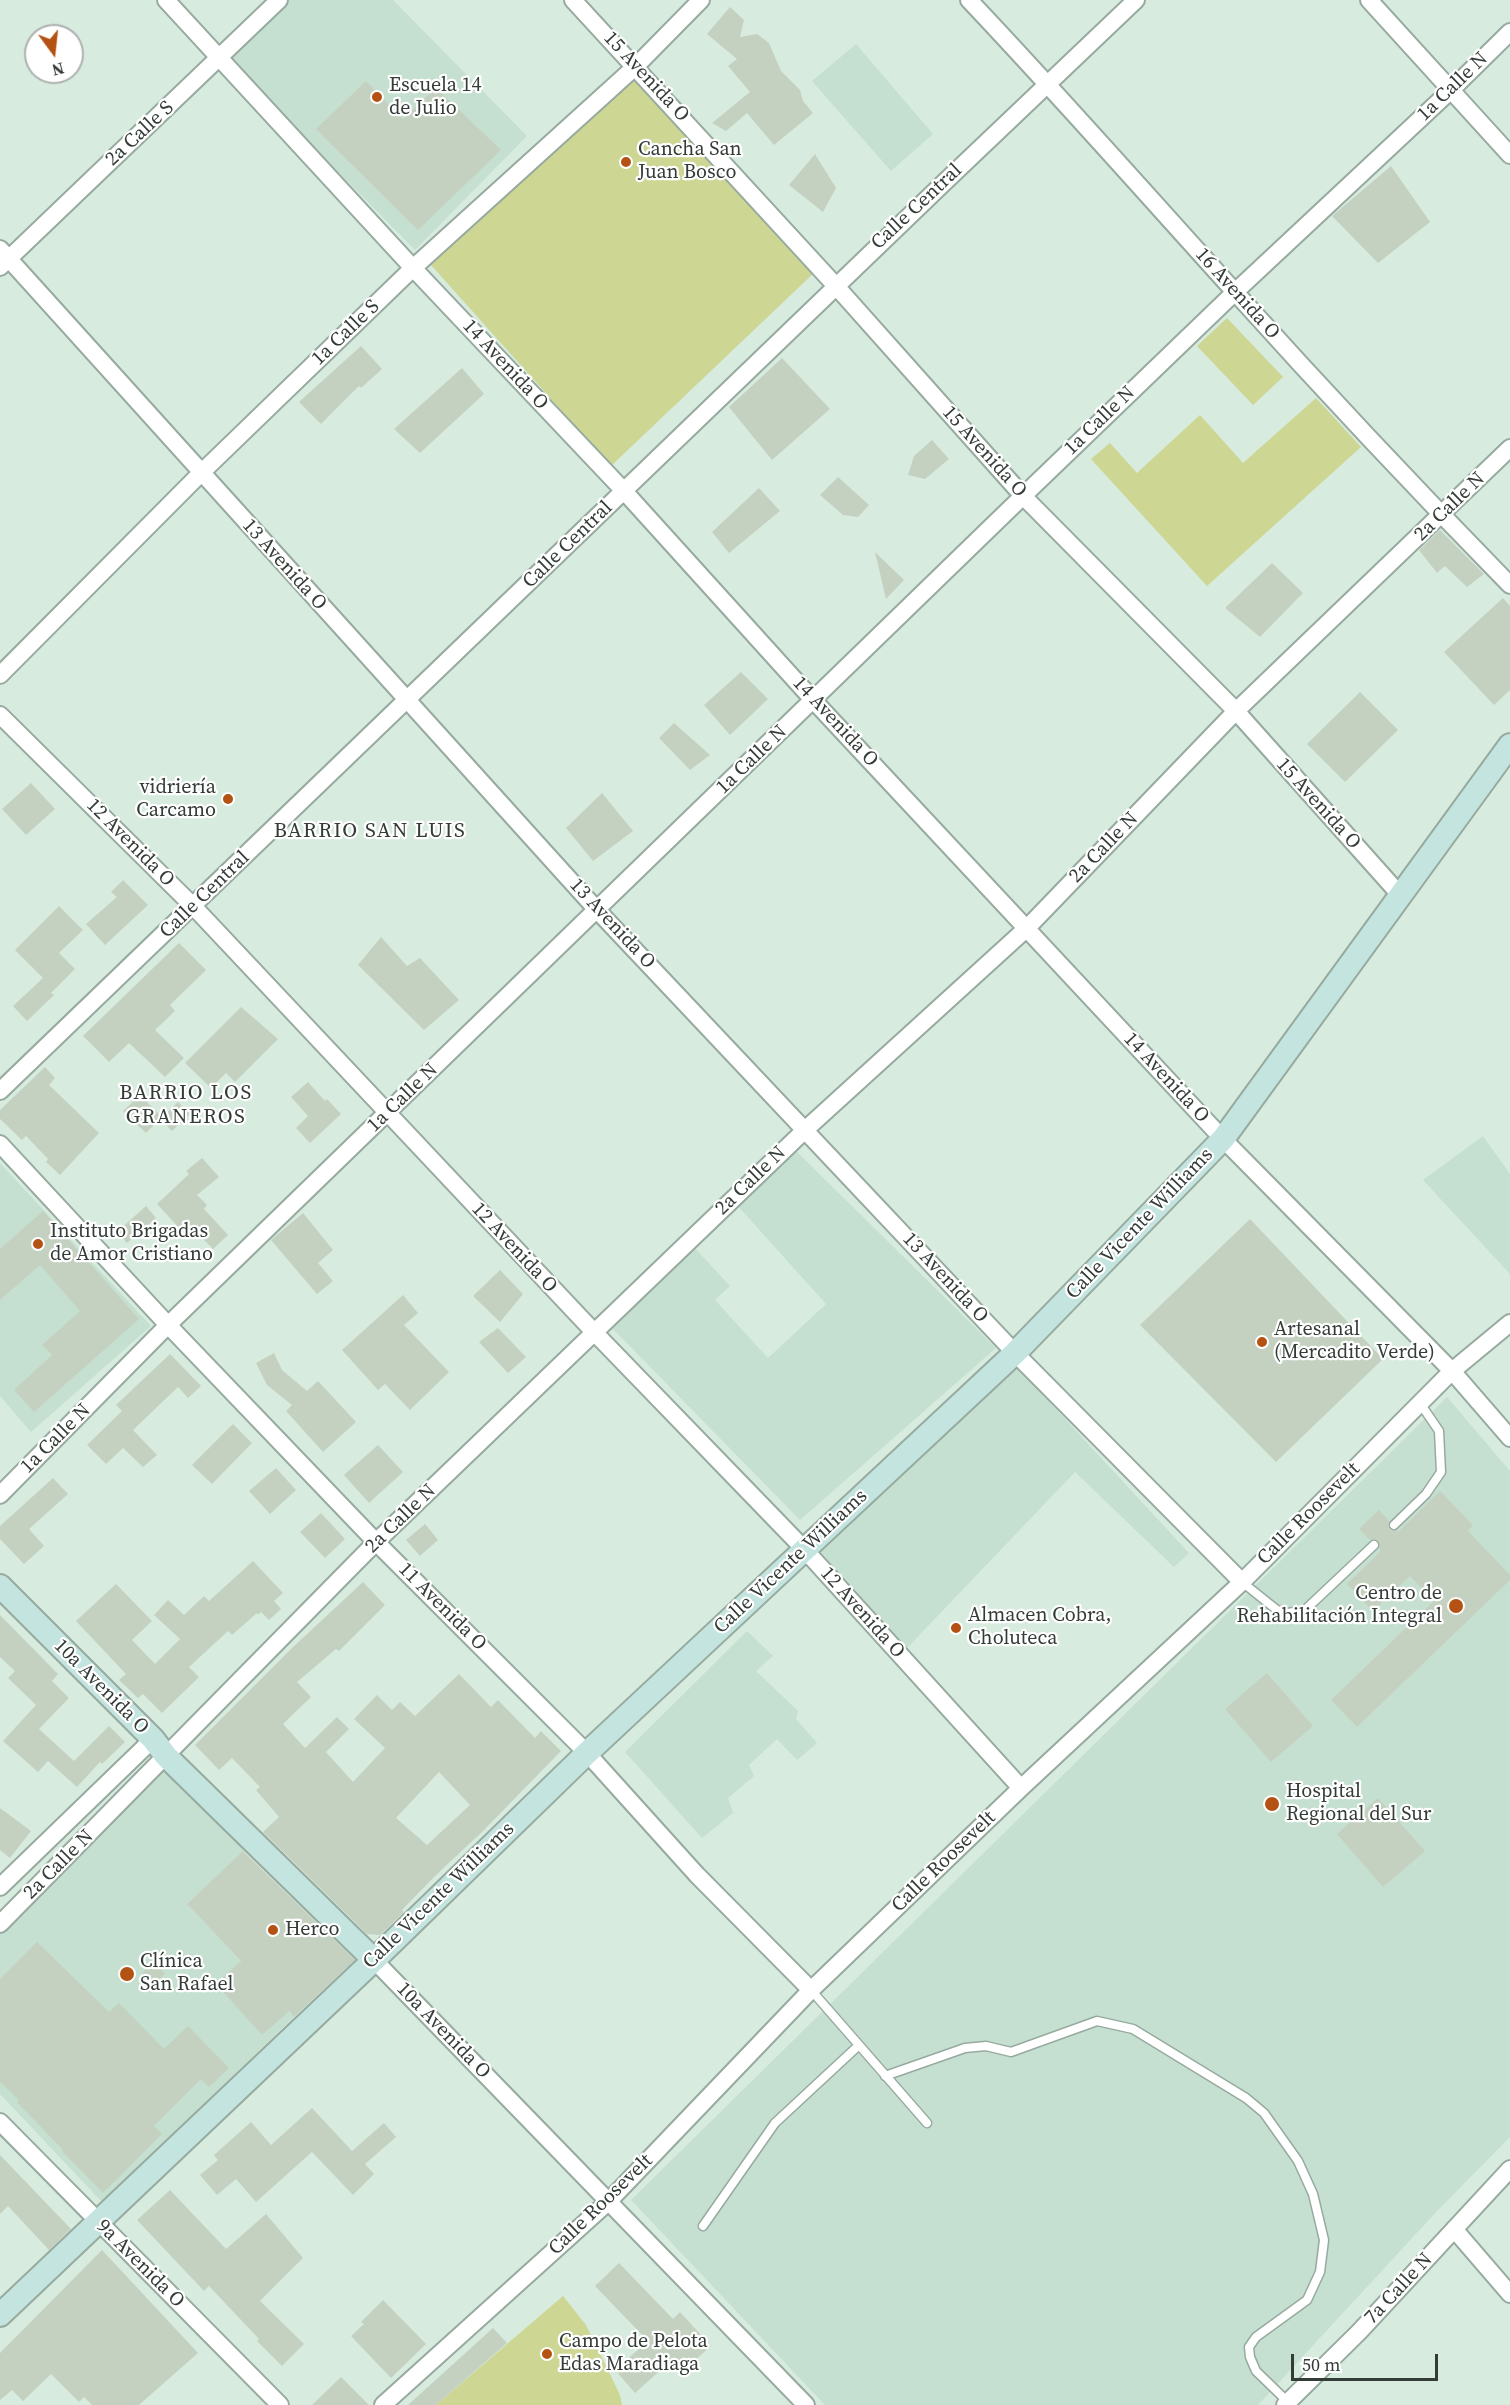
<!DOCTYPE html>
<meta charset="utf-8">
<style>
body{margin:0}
#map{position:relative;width:1510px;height:2405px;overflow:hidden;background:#d7ebdf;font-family:"Source Serif 4",serif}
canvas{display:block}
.north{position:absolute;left:24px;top:24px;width:60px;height:60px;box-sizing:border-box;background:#fff;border:2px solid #aeb1af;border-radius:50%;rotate:165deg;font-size:16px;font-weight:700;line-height:24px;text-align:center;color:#343c37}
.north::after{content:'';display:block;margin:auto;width:21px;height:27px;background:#b35212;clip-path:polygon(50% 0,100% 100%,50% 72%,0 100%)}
.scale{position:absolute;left:1291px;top:2354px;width:147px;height:27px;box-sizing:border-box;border:3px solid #343c37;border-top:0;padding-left:8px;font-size:18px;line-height:21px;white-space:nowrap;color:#343c37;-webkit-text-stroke:4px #fff;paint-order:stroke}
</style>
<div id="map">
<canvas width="1510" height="2405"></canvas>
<div class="north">N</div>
<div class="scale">50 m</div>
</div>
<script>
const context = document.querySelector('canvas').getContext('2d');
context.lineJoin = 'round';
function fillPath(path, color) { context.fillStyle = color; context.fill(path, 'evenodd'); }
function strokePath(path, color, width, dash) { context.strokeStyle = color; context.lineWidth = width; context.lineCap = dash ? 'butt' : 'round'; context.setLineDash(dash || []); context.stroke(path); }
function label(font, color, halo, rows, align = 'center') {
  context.font = font + ' "Source Serif 4",serif'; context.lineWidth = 4.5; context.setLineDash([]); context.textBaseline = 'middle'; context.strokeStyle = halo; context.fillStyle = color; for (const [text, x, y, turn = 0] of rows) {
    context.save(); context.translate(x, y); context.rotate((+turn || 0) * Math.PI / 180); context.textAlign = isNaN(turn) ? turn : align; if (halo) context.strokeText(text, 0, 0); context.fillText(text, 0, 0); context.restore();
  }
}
const built = new Path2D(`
 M285 0H393L527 136 415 250 226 58Z
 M856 44 933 134 891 171 812 81Z
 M1483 1136 1510 1174V1274L1423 1180Z
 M794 1149 996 1348 800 1520 610 1326 692 1245 730 1286 715 1300 768 1358 826 1304 736 1204Z
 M0 1163 151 1326 31 1432 0 1396Z
 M1017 1367 1189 1553 1174 1567 1075 1472 907 1648 820 1551Z
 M1447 1397 1510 1471V2137L1439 2209 1258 2405H825L631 2200Z
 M747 1631 773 1656 756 1671 798 1711 796 1719 817 1743 797 1760 777 1739 749 1765 754 1776 728 1798 733 1813 702 1838 625 1752Z
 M169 1762 252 1843 187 1904 294 2017 102 2202 0 2094V1932Z`);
const green = new Path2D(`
 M631 59 817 270 611 466 431 265Z
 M1227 318 1283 377 1253 405 1197 346Z
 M1316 398 1361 447 1207 586 1091 459 1110 443 1137 473 1200 415 1243 463Z
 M563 2296 586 2325 620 2395 622 2405H436Z`);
const building = new Path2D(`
 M730 7 744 20 740 37 757 34 769 43 781 71 800 90 803 101 813 113 774 145 747 113 726 131 712 123 750 92 728 66 737 59 707 34Z
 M366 81 403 119 436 88 501 150 418 230 316 129Z
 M815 154 836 188 823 212 789 185Z
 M1391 166 1430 222 1378 263 1332 216Z
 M361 346 382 369 361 388 359 386 321 424 299 402Z
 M782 358 830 409 772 460 729 407Z
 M462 368 484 394 420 453 394 429Z
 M932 440 949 459 925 479 908 475 914 456Z
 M838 477 869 505 858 517 843 515 820 495Z
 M759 488 780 511 729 553 712 532Z
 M1440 530 1484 574 1467 587 1445 566 1437 573 1419 550Z
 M875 552 904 580 886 599Z
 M1272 563 1303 593 1260 637 1225 608Z
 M1503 598 1510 606V690L1494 705 1444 652Z
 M741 672 768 699 730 735 704 705Z
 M1360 692 1398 730 1345 782 1307 744Z
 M674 723 710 755 690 770 659 738Z
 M31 783 55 809 26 835 2 809Z
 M602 793 633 831 593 861 566 828Z
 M123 880 148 905 105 945 86 924 117 897 111 892Z
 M59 906 83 930 59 953 75 969 51 993 54 995 27 1021 13 1006 43 978 15 950Z
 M381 937 407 966 420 958 459 1000 424 1030 358 965Z
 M179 943 206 970 170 1005 175 1011 155 1030 184 1058 165 1077 129 1043 109 1062 83 1036Z
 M241 1007 278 1039 235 1082 226 1073 211 1088 185 1063Z
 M45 1067 55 1078 49 1085 99 1133 60 1175 46 1162 48 1159 26 1136 22 1140 0 1119V1110Z
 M308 1082 325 1101 327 1099 341 1114 310 1143 296 1128 308 1116 291 1097Z
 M140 1095 162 1117 146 1133 123 1111Z
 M178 1102 190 1114 172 1131 160 1119Z
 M202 1158 219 1177 197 1195 207 1205 204 1209 228 1235 213 1249 188 1223 181 1230 157 1204 189 1174 186 1171Z
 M146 1206 156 1218 127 1243 117 1232Z
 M43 1211 139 1319 34 1412 14 1390 52 1355 42 1345 80 1311 40 1265 0 1300V1249Z
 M303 1213 333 1250 318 1263 333 1281 317 1294 271 1240Z
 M1250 1219 1383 1359 1276 1462 1140 1325Z
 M500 1270 523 1294 500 1322 473 1296Z
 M403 1295 418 1313 404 1325 449 1372 410 1410 385 1384 378 1390 342 1350Z
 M498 1328 526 1357 508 1373 479 1342Z
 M274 1353 282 1370 307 1391 318 1381 356 1422 323 1452 286 1411 292 1405 267 1385 256 1363Z
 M170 1354 201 1386 188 1398 178 1387 133 1430 157 1455 143 1467 123 1448 106 1464 87 1445 122 1411 116 1405Z
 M233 1424 252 1443 212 1484 192 1465Z
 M378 1445 403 1472 369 1503 344 1475Z
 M276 1468 296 1490 270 1514 249 1491Z
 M53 1478 68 1494 29 1529 44 1546 24 1564 0 1539V1526Z
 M1440 1491 1473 1525 1468 1531 1510 1575V1580L1357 1727 1331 1700 1434 1601 1410 1576 1373 1611 1347 1584 1380 1552 1378 1540H1370L1359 1529 1379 1510 1389 1521 1388 1526 1390 1530 1399 1531Z
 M321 1513 345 1539 325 1558 300 1532Z
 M425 1524 438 1540 420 1556 406 1540Z
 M253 1561 283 1593 274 1601 281 1609 269 1620 261 1612 258 1615 257 1613 232 1635 228 1631 189 1667 199 1677 162 1713 143 1694 138 1698 119 1680 126 1674 76 1621 116 1584 152 1621 132 1640 155 1664 180 1639 154 1615 168 1600 184 1615 204 1596 209 1601Z
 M363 1582 385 1605 339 1651 336 1649 297 1682 311 1697 283 1724 305 1748 337 1717 349 1729 326 1752 353 1782 385 1748 354 1719 377 1695 392 1710 400 1702 415 1716 459 1674 491 1707 498 1700 535 1738 541 1731 561 1751 483 1831 435 1876 402 1910 404 1912 380 1935 367 1934 263 1832 279 1817 256 1790 260 1787 232 1758 219 1770 195 1745 293 1647ZM439 1772 470 1805 427 1845 396 1818Z
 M0 1615 58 1674 52 1681 69 1698 39 1729 74 1761 109 1726 125 1742 102 1764 100 1762 77 1787 48 1761 38 1772 3 1741 36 1705 8 1678 15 1671 0 1657Z
 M1267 1673 1313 1726 1271 1762 1225 1709Z
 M1378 1798 1425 1851 1383 1887 1337 1834Z
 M0 1808 31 1831 10 1858 0 1850Z
 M243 1851 355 1960 294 2017 289 2011 262 2035 216 1984 241 1961 187 1904Z
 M37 1942 109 2012 119 2003 164 2049 188 2026 229 2068 209 2087 201 2079 154 2126 162 2134 103 2193 62 2151 63 2150 17 2102 19 2100 0 2082V1979Z
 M155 1962 165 1974 152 1985 142 1973Z
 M312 2108 352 2151 384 2123 396 2137 365 2164 374 2174 353 2195 312 2152 256 2202 236 2179 217 2195 200 2175 218 2160 214 2155 251 2122 271 2145Z
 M0 2155 71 2229 49 2250 8 2206 0 2214Z
 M170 2190 226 2249 266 2214 303 2258 260 2301 304 2344 282 2366 257 2341 259 2339 209 2286 204 2291 137 2220Z
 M102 2250 198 2353 139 2405H92L84 2397 79 2402 51 2374 23 2401 12 2390 0 2400V2353Z
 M619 2263 673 2319 680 2312 711 2346 683 2371 673 2359 635 2393 615 2370 648 2341 595 2286Z
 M383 2300 426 2344 391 2378 351 2336 364 2324 361 2322Z
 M493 2328 507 2343 436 2405H408Z
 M341 2377 369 2405H312Z`);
const lane = new Path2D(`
 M1394 1525 1426 1494 1441 1472 1439 1431 1420 1403
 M1242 1582 1277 1610 1288 1613 1305 1610 1374 1545
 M811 1990 927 2123
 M885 2076 965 2048 986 2046 1011 2052 1097 2021 1133 2029 1246 2098 1264 2113 1298 2161 1313 2194 1324 2240 1320 2272 1307 2300 1256 2337 1249 2347 1250 2357 1256 2371 1288 2402
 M703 2226 775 2123 858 2046`);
const street = new Path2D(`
 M166 0 413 268 624 491 814 701 1223 1139 1452 1371 1510 1438
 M573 0 835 285 1023 496 1236 711 1401 896
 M969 0C1059 95 1146 194 1234 291 1324 391 1416 489 1510 585
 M1369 0 1510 155
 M0 249 597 910 1015 1353 1242 1582
 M0 267 279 0
 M0 675 201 473 413 268 636 66 701 0
 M0 715 193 906 594 1332 805 1550 1021 1788
 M0 1091C379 727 755 361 1136 0
 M0 1144 168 1325 376 1542 587 1753 697 1875 811 1990
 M0 1495 168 1325 1023 496 1235 292 1450 91 1510 32
 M0 1887 153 1739
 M0 1924 376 1542 806 1129 1027 928 1236 711 1510 448
 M374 1960 806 2405
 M0 2122 280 2405
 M1454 2229 1510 2294
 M383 2405 608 2202 811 1990 1021 1788 1242 1582 1452 1371 1510 1323
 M1285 2405 1359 2332 1510 2169`);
const secondary = new Path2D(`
 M0 1586 153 1739 166 1756 374 1960
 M0 2315 374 1960 587 1753 1015 1353 1223 1139 1510 745`);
const markers = [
 [377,97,6,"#b35212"],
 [626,162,6,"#b35212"],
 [228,799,6,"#b35212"],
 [38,1244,6,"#b35212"],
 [1262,1342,6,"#b35212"],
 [1456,1606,8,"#b35212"],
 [956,1628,6,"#b35212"],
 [1272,1804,8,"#b35212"],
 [273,1930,6,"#b35212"],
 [127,1974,8,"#b35212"],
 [547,2354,6,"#b35212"]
];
const streetNames = [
 ["15 Avenida O",646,77,47],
 ["1a Calle N",1453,87,-44],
 ["2a Calle S",140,134,-43],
 ["Calle Central",917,207,-43],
 ["16 Avenida O",1237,294,48],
 ["1a Calle S",346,333,-44],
 ["14 Avenida O",505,365,47],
 ["1a Calle N",1100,421,-44],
 ["15 Avenida O",984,452,48],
 ["2a Calle N",1450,507,-44],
 ["Calle Central",568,545,-44],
 ["13 Avenida O",284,565,48],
 ["14 Avenida O",835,722,47],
 ["1a Calle N",752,760,-44],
 ["15 Avenida O",1318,804,48],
 ["12 Avenida O",130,843,45],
 ["2a Calle N",1104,848,-46],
 ["Calle Central",205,895,-44],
 ["13 Avenida O",612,924,47],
 ["14 Avenida O",1166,1078,47],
 ["1a Calle N",403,1098,-44],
 ["2a Calle N",751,1181,-44],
 ["Calle Vicente Williams",1140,1224,-46],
 ["12 Avenida O",514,1248,47],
 ["13 Avenida O",945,1278,47],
 ["1a Calle N",56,1439,-45],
 ["Calle Roosevelt",1309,1514,-45],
 ["2a Calle N",401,1519,-44],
 ["Calle Vicente Williams",791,1562,-43],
 ["11 Avenida O",442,1607,45],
 ["12 Avenida O",862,1613,48],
 ["10a Avenida O",101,1687,45],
 ["Calle Roosevelt",944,1862,-44],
 ["2a Calle N",59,1865,-45],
 ["Calle Vicente Williams",439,1896,-44],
 ["10a Avenida O",443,2031,46],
 ["Calle Roosevelt",601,2205,-44],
 ["9a Avenida O",140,2264,45],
 ["7a Calle N",1399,2289,-47]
];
const poiNames = [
 ["Escuela 14",389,86],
 ["de Julio",389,109],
 ["Cancha San",638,150],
 ["Juan Bosco",638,173],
 ["vidriería",216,788,"right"],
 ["Carcamo",216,811,"right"],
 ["Instituto Brigadas",50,1232],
 ["de Amor Cristiano",50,1255],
 ["Artesanal",1274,1330],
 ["(Mercadito Verde)",1274,1353],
 ["Centro de",1442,1594,"right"],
 ["Rehabilitación Integral",1442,1617,"right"],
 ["Almacen Cobra,",968,1616],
 ["Choluteca",968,1639],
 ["Hospital",1286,1792],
 ["Regional del Sur",1286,1815],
 ["Herco",285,1930],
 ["Clínica",140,1962],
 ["San Rafael",140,1985],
 ["Campo de Pelota",559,2342],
 ["Edas Maradiaga",559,2365]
];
const neighbourhoodNames = [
 ["BARRIO SAN LUIS",370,832],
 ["BARRIO LOS",186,1094],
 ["GRANEROS",186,1118]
];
fillPath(built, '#c5e0d0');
fillPath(green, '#cdd693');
fillPath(building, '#c5d1c0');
strokePath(lane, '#97aa9f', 11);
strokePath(street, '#97aa9f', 20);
strokePath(secondary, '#97aa9f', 26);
strokePath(lane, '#fff', 8);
strokePath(street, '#fff', 16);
strokePath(secondary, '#c3e4df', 22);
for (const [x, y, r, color] of markers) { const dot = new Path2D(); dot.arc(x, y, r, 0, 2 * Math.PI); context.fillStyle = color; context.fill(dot); strokePath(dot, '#fff', 2); }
label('20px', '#343c37', '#fff', streetNames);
label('20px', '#343c37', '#fff', poiNames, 'left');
context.letterSpacing = '1.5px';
label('21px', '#343c37', '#fff', neighbourhoodNames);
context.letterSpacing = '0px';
</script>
